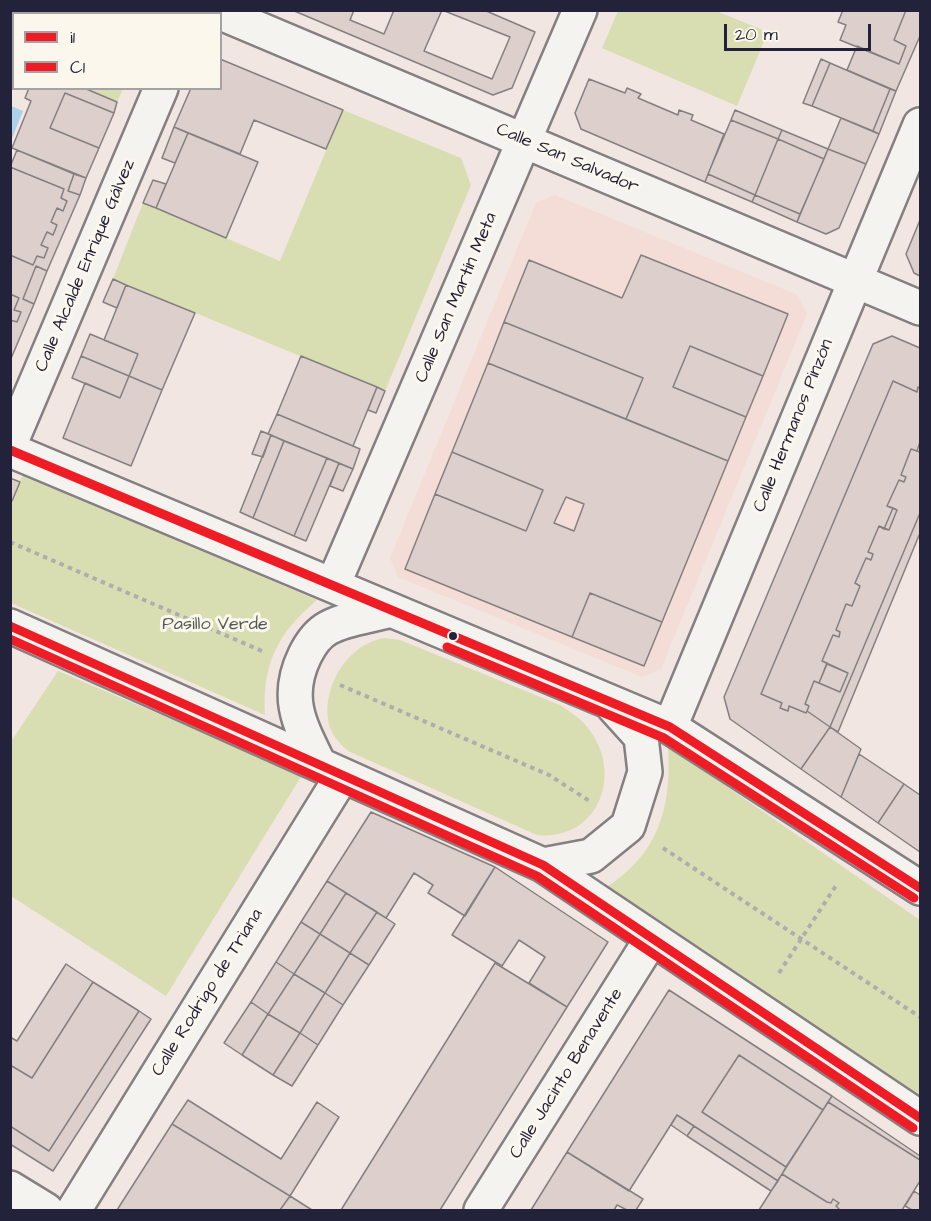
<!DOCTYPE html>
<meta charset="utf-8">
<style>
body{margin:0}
#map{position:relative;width:931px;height:1221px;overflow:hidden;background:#f1e6e1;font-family:"Architects Daughter",sans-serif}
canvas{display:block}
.frame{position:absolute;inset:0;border:12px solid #22223b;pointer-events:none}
.legend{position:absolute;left:12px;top:12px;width:210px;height:78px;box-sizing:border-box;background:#fbf7ec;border:2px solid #a4a2a5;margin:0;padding:8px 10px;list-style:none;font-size:18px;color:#22223b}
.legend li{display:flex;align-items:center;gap:12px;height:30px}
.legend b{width:30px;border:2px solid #a4a2a5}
.scale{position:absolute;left:724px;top:24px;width:147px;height:27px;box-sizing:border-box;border:3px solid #22223b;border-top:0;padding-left:8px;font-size:18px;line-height:21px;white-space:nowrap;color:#22223b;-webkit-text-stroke:4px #fbf7ec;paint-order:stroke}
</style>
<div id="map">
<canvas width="931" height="1221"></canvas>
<div class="frame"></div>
<ul class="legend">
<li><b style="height:8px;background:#ee1c25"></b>i1</li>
<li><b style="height:8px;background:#ee1c25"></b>C1</li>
</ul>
<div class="scale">20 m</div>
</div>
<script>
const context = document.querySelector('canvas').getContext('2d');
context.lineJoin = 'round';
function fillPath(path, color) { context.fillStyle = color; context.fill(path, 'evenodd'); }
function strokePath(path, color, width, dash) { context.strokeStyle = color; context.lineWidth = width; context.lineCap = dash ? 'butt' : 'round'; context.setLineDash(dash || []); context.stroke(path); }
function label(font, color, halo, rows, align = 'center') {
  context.font = font + ' "Architects Daughter",sans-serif'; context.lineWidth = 6; context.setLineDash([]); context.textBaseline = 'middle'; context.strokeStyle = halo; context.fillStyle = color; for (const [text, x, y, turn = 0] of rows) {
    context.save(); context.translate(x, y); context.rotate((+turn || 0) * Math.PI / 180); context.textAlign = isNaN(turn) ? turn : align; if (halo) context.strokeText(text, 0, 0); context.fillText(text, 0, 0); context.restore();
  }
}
const built = new Path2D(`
 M555 195 798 295 807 314 661 669 642 677 398 577 390 558 536 203Z`);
const green = new Path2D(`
 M116 10 124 13 14 14 13 59 11 58V11Z
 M618 11H716L768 32 737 106 602 48Z
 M84 89H123L117 102Z
 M343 110 461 158 471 185 385 391 113 279 143 203 280 261Z
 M23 475 317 600C278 633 262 663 265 715L11 603 10 500Z
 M385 638 400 640 560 705C572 713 583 720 591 732 623 778 596 841 537 835L348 751C338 742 330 733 328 720 323 684 349 643 385 638Z
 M58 671 302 775 166 996 11 896 10 743Z
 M668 746 920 920V1104L599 892C657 857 672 812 668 746Z`);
const water = new Path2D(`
 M11 106 23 111 11 141H10Z`);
const building = new Path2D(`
 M292 10H484L535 32 512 88 493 95Z
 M354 10H394L384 34 350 20Z
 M442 10 510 37 492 79 424 51Z
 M843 10H906L894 40 906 46 899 64 840 40 846 25 838 22Z
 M906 10H920V36L896 91 847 70 857 46 899 64 906 46 894 40Z
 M220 59 343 110 326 149 254 120 240 154 174 127 191 88H220Z
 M821 59 830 63 812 106 803 103Z
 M830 63 890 89 873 131 812 106Z
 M589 79 625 93 627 88 641 94 638 98 678 115 679 110 693 115 691 120 724 134 705 182 581 129 575 113Z
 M29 88H84L117 102 114 113 65 93 50 128 99 148 86 178 12 148 31 101 25 98Z
 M890 89 896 91 879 134 873 131Z
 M65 93 114 113 99 148 50 128Z
 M735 110 782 130 778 139 731 120Z
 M841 118 879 134 866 164 828 149Z
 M731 120 778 139 755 195 708 174Z
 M174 127 188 133 175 163 162 158Z
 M782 130 828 149 824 159 778 139Z
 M188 133 258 162 226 238 156 208Z
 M778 139 824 159 800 214 755 195Z
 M828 149 866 164 839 228 826 234 797 222Z
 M17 150 74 174 68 191 80 195 47 271 36 266 23 299 34 304 10 361V320L17 322 21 312 14 310 19 298 10 294V255L33 265 37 256 44 258 48 248 41 245 47 232 53 235 57 225 51 222 57 208 63 211 67 201 61 198 64 189 10 167Z
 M10 167 64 189 61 198 67 201 63 211 57 208 51 222 57 225 53 235 47 232 41 245 48 248 44 258 37 256 33 265 10 255Z
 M74 174 86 178 80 195 68 191Z
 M708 174 755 195 752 202 705 182Z
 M153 180 166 184 156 208 143 203Z
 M755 195 800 214 797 222 752 202Z
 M920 220V276L914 273 906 254Z
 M641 255 788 314 763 376 690 346 673 387 746 417 728 461 626 419 643 378 504 322 529 260 622 298Z
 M36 266 47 271 34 304 23 299Z
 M113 279 126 285 117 308 103 302Z
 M126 285 195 313 162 390 129 376 138 354 104 340Z
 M10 294 19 298 14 310 21 312 17 322 10 320Z
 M504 322 643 378 626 419 488 363Z
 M90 334 138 354 129 376 81 356Z
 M892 336 920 348V388L918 387 917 392 893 381 761 694 782 703 780 708 788 711 789 706 806 713 807 711 830 727 801 769 730 719 724 697 873 344Z
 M690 346 763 376 746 417 673 387Z
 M81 356 129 376 120 398 72 378Z
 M301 356 377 387 353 446 277 414Z
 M488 363 728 461 662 622 590 593 572 637 405 569 435 494 526 531 543 490 452 452Z
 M129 376 162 390 131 466 63 438 85 383 120 398Z
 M893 381 917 392 918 387 920 388V442L917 451 911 449 901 475 906 477 904 482 899 480 887 506 893 508 884 529 879 526 868 552 873 554 871 560 866 558 855 583 860 586 852 606 846 604 836 630 840 632 839 637 833 635 822 661 827 663 819 683 814 681 805 704 809 706 807 711 806 713 789 706 788 711 780 708 782 703 761 694Z
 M377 387 385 391 376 413 368 410Z
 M277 414 360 449 353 469 268 434Z
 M261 431 271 435 263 457 252 454Z
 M271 435 284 441 253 518 240 512Z
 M284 441 327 458 294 536 253 518Z
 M911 449 920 452V513L830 727 807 711 809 706 805 704 814 681 840 692 848 673 822 661 833 635 839 637 840 632 836 630 846 604 852 606 860 586 855 583 866 558 871 560 873 554 868 552 879 526 889 530 897 510 887 506 899 480 904 482 906 477 901 475Z
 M452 452 543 490 526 531 435 494Z
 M327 458 339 463 306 541 294 536Z
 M339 463 353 469 343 491 330 486Z
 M10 478 20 482 12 501 10 500Z
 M566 497 584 504 574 531 554 523Z
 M893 508 897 510 889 530 884 529Z
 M920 513V533L838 732 830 727Z
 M590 593 662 622 644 666 572 637Z
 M827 664 848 673 840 692 819 683Z
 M830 727 861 749 841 797 801 769Z
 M859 754 904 784 878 823 841 797Z
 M904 784 920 795V852L878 823Z
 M371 812 495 867 465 916 428 893 433 885 414 873 386 918 327 881Z
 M495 867 608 942 567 1007 529 983 545 957 519 940 502 966 452 935Z
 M327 881 346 893 320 934 301 922Z
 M346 893 377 912 350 953 320 934Z
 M377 912 395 924 369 965 350 953Z
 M301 922 320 934 294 974 276 962Z
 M320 934 350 953 325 993 294 974Z
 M350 953 369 965 343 1005 325 993Z
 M276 962 294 974 268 1014 251 1002Z
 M495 963 567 1007 440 1210H341Z
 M66 964 93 982 32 1078 10 1065V1037L17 1041Z
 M294 974 325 993 300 1033 268 1014Z
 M93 982 139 1011 49 1151 10 1126V1065L32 1078Z
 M669 990 832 1096 823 1110 739 1055 702 1112 786 1167 778 1181 677 1115 629 1191 567 1152Z
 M325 993 343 1005 318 1045 300 1033Z
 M251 1002 268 1014 242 1055 224 1043Z
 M139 1011 151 1019 53 1171 10 1144V1126L49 1151Z
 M268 1014 300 1033 273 1075 242 1055Z
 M300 1033 318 1045 292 1086 273 1075Z
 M739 1055 823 1110 786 1167 702 1112Z
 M832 1096 920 1156V1160L828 1102Z
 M188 1100 281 1159 317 1102 339 1117 290 1196 172 1124Z
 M828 1102 920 1160V1181L902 1210H840L836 1206 839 1203 833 1199 831 1203 827 1202 782 1174Z
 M677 1115 694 1126 687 1136 671 1125Z
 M172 1124 290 1196 280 1210H117Z
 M694 1126 778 1181 771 1191 687 1136Z
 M567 1152 643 1199 636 1210H627L617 1205 614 1210H531Z
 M782 1174 827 1202 831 1203 833 1199 839 1203 836 1206 840 1210H759Z
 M914 1191 920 1195V1210H912L905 1206Z
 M290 1196 312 1210H280Z`);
const path = new Path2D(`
 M10 542 262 651
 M340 685 549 775 591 802
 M663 848 920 1017
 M779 973 837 884`);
const minor = new Path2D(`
 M214 10 920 308
 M10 444 161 88
 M10 450 670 727 920 888
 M333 585 580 10
 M10 626 543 865 920 1118
 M670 727 920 125
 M319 764C300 725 284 698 305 655 310 645 317 634 328 628 346 618 371 616 391 610
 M543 865 591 856 628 826 645 772 641 737 613 706
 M10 1188 46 1210
 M74 1210 342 776
 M481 1210 652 938`);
const bus1 = new Path2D(`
 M10 450 670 727 920 888
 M10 626 543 865 920 1118`);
const bus2 = new Path2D(`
 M10 639 537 876 913 1128
 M447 647 664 738 914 898`);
const markers = [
 [453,636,5,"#22223b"]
];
const streetNames = [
 ["Calle San Salvador",567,159,23],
 ["Calle Alcalde Enrique Gálvez",86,266,-67],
 ["Calle San Martín Meta",457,298,-67],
 ["Calle Hermanos Pinzón",794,426,-68],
 ["Calle Rodrigo de Triana",208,993,-58],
 ["Calle Jacinto Benavente",567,1074,-58]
];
const parkNames = [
 ["Pasillo Verde",215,625]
];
fillPath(built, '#f4ddd6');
fillPath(green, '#d8deb2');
fillPath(water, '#acd1ea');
fillPath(building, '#ddcfcc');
strokePath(building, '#847f81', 1.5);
strokePath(minor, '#847f81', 38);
strokePath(path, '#b0adad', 4, [4.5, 4.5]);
strokePath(minor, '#f5f3ef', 33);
strokePath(bus1, '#ee1c25', 9);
strokePath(bus2, '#ee1c25', 9);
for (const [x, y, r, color] of markers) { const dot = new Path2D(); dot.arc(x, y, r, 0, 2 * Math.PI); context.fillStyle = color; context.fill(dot); strokePath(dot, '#fbf7ec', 2); }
label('18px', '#22223b', '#fbf7ec', streetNames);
label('18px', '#525853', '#fbf7ec', parkNames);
</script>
